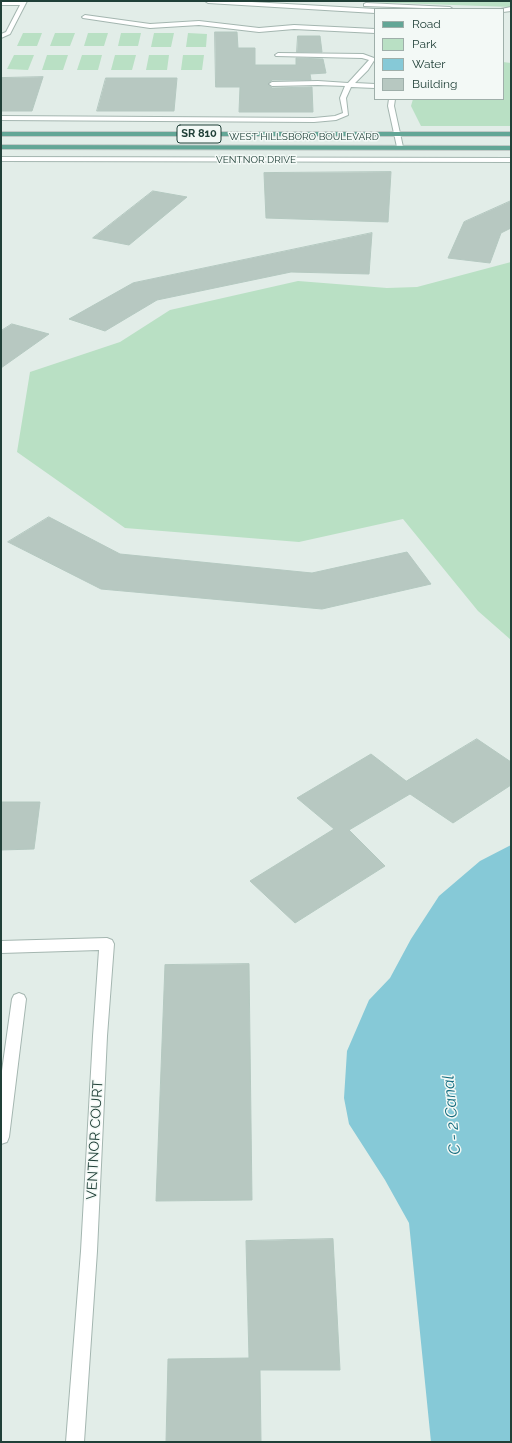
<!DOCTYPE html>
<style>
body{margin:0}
#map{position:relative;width:512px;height:1443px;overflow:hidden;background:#e2ede8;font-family:Raleway,sans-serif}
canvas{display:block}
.frame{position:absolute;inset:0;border:2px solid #204038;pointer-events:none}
.legend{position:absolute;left:374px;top:8px;width:130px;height:92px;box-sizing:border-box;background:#f3f9f6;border:1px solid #9fafaa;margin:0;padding:5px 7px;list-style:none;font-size:12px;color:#204038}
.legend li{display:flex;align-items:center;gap:8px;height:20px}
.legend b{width:20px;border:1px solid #9fafaa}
</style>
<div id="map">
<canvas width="512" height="1443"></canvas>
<div class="frame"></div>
<ul class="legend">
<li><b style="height:5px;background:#63a696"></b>Road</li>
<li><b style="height:11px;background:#b9e0c4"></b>Park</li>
<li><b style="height:11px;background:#86c9d7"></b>Water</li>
<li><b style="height:11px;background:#b7c8c1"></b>Building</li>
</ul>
</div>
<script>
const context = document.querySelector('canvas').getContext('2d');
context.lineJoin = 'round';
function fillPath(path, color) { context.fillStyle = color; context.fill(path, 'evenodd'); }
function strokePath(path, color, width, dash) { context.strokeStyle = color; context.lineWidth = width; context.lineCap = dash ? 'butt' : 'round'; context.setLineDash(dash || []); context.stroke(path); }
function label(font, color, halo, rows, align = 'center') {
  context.font = font + ' Raleway,sans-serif'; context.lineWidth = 3; context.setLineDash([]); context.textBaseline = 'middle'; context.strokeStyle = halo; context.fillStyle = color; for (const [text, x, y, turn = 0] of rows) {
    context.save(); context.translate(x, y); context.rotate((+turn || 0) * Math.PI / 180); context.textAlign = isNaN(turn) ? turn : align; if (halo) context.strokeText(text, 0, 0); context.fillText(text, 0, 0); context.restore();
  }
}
const green = new Path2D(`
 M511 1V7L367 2V1Z
 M23 33H42L37 46H17Z
 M55 33H75L70 46H50Z
 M88 33H108L104 46H84Z
 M121 33H141L138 46H118Z
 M154 33H174L171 47H151Z
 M188 33 207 34 206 47H186Z
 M14 55H34L28 70 7 69Z
 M47 55H68L63 70H42Z
 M82 55H102L98 70H77Z
 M115 55H136L132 70H111Z
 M149 55H169L167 70H146Z
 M183 55H204L202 70H181Z
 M503 62 511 63V126H421L411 106 413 99H503Z
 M511 262V640L478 611 403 519 299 542 125 528 17 452 30 372 120 342 170 310 298 281 387 288 417 287Z`);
const water = new Path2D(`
 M511 845V1442H431L409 1223 385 1180 349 1124 344 1098 347 1051 369 1000 390 978 411 939 439 896 480 861Z`);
const building = new Path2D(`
 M215 32H237L238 48H255V65H296V58L323 59 326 73 310 74 311 80H272L268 84 272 88 312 87 313 112H239L240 87H216Z
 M298 36H320L322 52H297Z
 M43 77 32 111H1V78Z
 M106 78H177L174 111H97Z
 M391 172 388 222 266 218 264 173Z
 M153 191 187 197 129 245 93 238Z
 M511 201V228L501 233 490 263 448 258 464 222Z
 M372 233 369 274 291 272 157 300 105 331 69 319 133 283Z
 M12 324 49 334 1 368V331Z
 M49 517 120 554 312 573 407 552 431 584 322 609 101 589 8 542Z
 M477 739 511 762V785L453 823 410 794 349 830 385 866 295 923 250 881 334 829 297 798 371 754 406 781Z
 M1 802H40L34 849 1 850Z
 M249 964 252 1200 156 1201 165 965Z
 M333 1239 340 1370H260L261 1442H166L168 1359 249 1358 246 1241Z`);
const street = new Path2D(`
 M1 1H27L10 34 1 38V34L6 32 20 5H1Z
 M205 1H234L375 9V13L208 3Z
 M366 3 450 7 453 9 364 6V4Z
 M511 7V11L503 12V9H501Z
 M85 15 150 24 199 21 259 28 294 25 375 29V33L294 29 259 32 199 25 150 28 83 18 82 17Z
 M278 53 363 54 374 58 375 59 368 70 355 83 375 84V88L351 87 346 98 348 115 336 120 314 122 1 120V116L314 118 335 116 343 113 340 98 345 86 318 85 272 86 269 84 272 82 318 81 348 83 369 60 362 58 276 56 275 55Z
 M389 99H395L394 106 403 147 400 149 397 147 388 106Z
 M1 157 511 158V162L1 161Z
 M107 938 112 940 114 944 107 1036 97 1251 84 1442H66L81 1251 93 1036 99 950 1 953V941Z
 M19 993 24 995 26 999 9 1137 7 1142 1 1144V1078L12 999 14 995Z`);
const primary = new Path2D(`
 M1 132H511V136H1Z
 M1 145 511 146V150L1 149Z`);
const farStreetnames = [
 ["WEST HILLSBORO BOULEVARD",304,137],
 ["VENTNOR DRIVE",256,160]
];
const shields = [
 [199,134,44]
];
const shieldNames = [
 ["SR 810",199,134]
];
const nearStreetnames = [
 ["VENTNOR COURT",95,1140,-87]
];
const nearWaternames = [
 ["C - 2 Canal",452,1115,-95]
];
fillPath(green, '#b9e0c4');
fillPath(water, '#86c9d7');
fillPath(building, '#b7c8c1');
strokePath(building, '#b4c8c0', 1);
strokePath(street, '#a4b6b0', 2);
strokePath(primary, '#c1cac7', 2);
fillPath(street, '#fff');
fillPath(primary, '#63a696');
label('10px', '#204038', '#f3f9f6', farStreetnames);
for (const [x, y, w] of shields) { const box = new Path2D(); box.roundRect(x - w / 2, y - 9, w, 18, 3); context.fillStyle = '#f3f9f6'; context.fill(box); strokePath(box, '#204038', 1); }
label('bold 11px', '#204038', null, shieldNames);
label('14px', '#204038', '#f3f9f6', nearStreetnames);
label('italic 16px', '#166e81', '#f3f9f6', nearWaternames);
</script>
